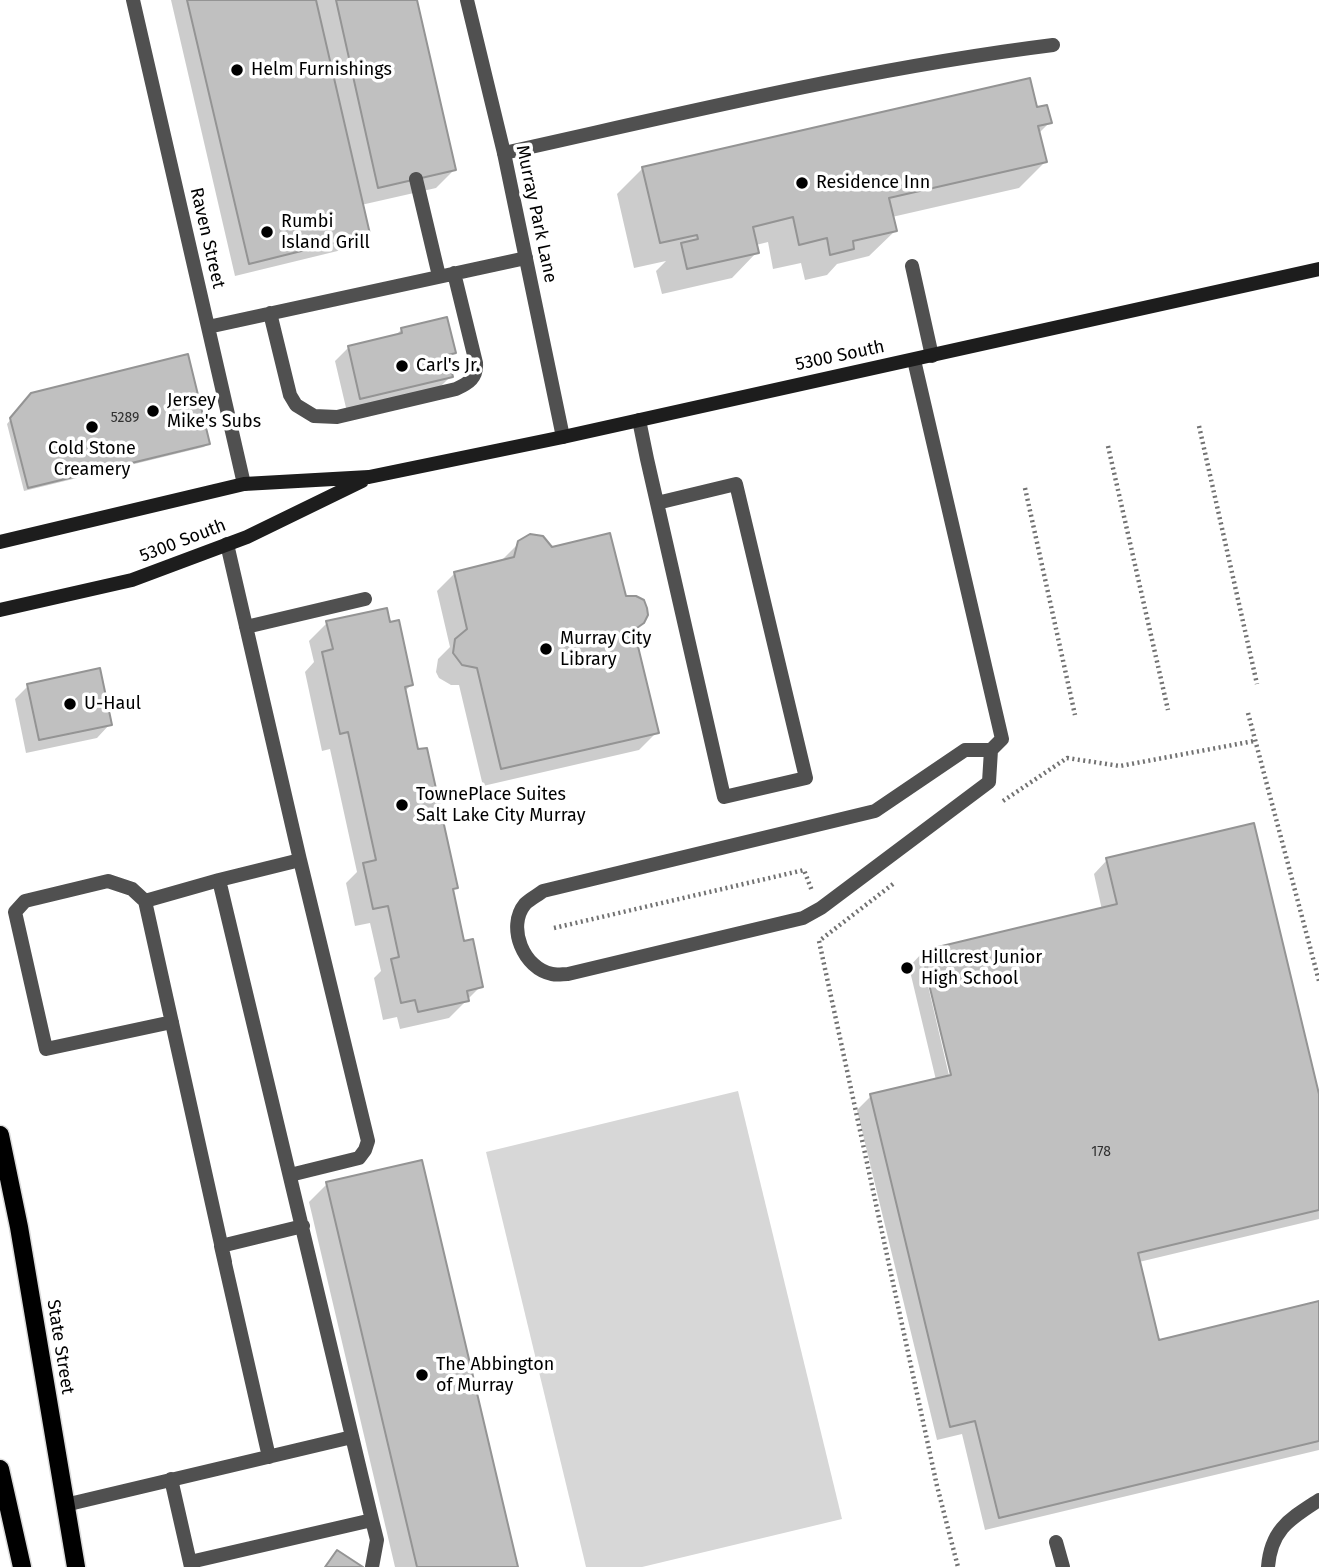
<!DOCTYPE html>
<style>
body{margin:0}
canvas{display:block;background:#fff}
</style>
<canvas width="1319" height="1567"></canvas>
<script>
const context = document.querySelector('canvas').getContext('2d');
context.lineJoin = 'round';
function fillPath(path, color) { context.fillStyle = color; context.fill(path, 'evenodd'); }
function strokePath(path, color, width, dash) { context.strokeStyle = color; context.lineWidth = width; context.lineCap = dash ? 'butt' : 'round'; context.setLineDash(dash || []); context.stroke(path); }
function label(font, color, halo, rows, align = 'center') {
  context.font = font + ' "Fira Sans",sans-serif'; context.lineWidth = 7; context.setLineDash([]); context.textBaseline = 'middle'; context.strokeStyle = halo; context.fillStyle = color; for (const [text, x, y, turn = 0] of rows) {
    context.save(); context.translate(x, y); context.rotate((+turn || 0) * Math.PI / 180); context.textAlign = isNaN(turn) ? turn : align; if (halo) context.strokeText(text, 0, 0); context.fillText(text, 0, 0); context.restore();
  }
}
const green = new Path2D(`
 M738 1091 842 1519 642 1567H586L486 1152Z`);
const shadow = new Path2D(`
 M171 0H415L454 170 436 188 361 205 368 233 354 247 235 276Z
 M1035 110 1050 122 1038 134 1045 162 1019 188 892 217 895 231 869 256 837 264 827 275 805 280 801 263 773 269 768 242 756 245 757 252 732 278 662 294 656 271 666 261 634 268 617 194 643 168Z
 M402 329 454 353 447 359 451 376 437 390 347 412 335 361 349 347 395 336Z
 M28 399 208 443 204 447 24 491 7 424Z
 M519 543 551 549 624 598 643 622 632 632 657 732 639 750 483 786 459 685H451L439 678 436 672 438 659 450 647 437 591 455 573 500 562Z
 M327 623 389 624 411 685 404 692 417 751 456 887 451 892 463 943 481 986 449 1018 400 1029 397 1017 383 1020 374 978 381 971 370 923 355 926 346 883 357 872 330 749 322 751 305 672 314 662 309 641Z
 M28 686 110 724 97 738 26 753 15 699Z
 M1107 860 1319 1102V1219L1139 1262 1158 1342 1319 1307V1450L985 1530 962 1434 937 1440 857 1110 871 1096 936 1080 909 967 922 953 1102 910 1094 874ZM922 960H925L955 1083 951 1084Z
 M327 1184 516 1567H395L309 1202Z`);
const building = new Path2D(`
 M187 0H316L370 234 249 264Z
 M336 0H417L456 170 378 188Z
 M1030 78 1037 107 1047 105 1052 123 1038 126 1047 162 889 198 897 231 853 241 854 249 830 255 827 238 799 245 793 217 753 227 759 253 687 269 681 243 698 239 697 235 660 243 642 167Z
 M447 317 456 353 448 355 453 377 360 399 348 346 402 333 401 328Z
 M188 354 210 444 28 488 10 418 31 393Z
 M610 533 626 596H636L644 600 647 608 648 615 644 623 634 630 659 733 501 769 477 668 462 665 453 653 455 639 467 629 454 572 514 557 518 541 530 534 543 536 552 547Z
 M387 608 390 622 399 620 413 685 405 687 418 749 427 748 458 888 453 889 464 941 473 939 483 987 467 991 469 1001 418 1012 415 1000 401 1003 391 959 399 957 388 906 373 909 363 863 376 860 348 732 340 734 322 652 333 649 326 621Z
 M100 668 112 725 39 740 27 684Z
 M1254 823 1319 1094V1210L1138 1253 1159 1340 1319 1301V1441L999 1518 975 1421 950 1427 870 1094 951 1075 921 951 1117 904 1106 858Z
 M422 1160 518 1567H417L326 1182Z
 M337 1550 363 1567H325Z`);
const path = new Path2D(`
 M1199 426 1257 684
 M1108 446 1168 710
 M1025 488 1075 715
 M1248 713 1319 981
 M1003 801 1067 758 1120 766 1254 741
 M893 884 819 941 937 1486 958 1567
 M554 928 804 870 812 891`);
const lane = new Path2D(`
 M133 0 244 484
 M504 153C685 113 868 68 1053 45
 M416 179 439 276
 M912 266 932 356
 M270 313 290 395 296 405 314 416 337 417 456 389C469 383 477 378 476 363L454 273
 M208 327 526 258
 M914 360 1002 739 991 750H965L875 811 543 891C538 895 530 899 525 904 506 927 524 969 552 974 557 975 563 974 568 974L803 918 821 908 989 782 991 750
 M639 420 647 459 724 797 806 778 736 484 657 503
 M227 544 300 860
 M246 627 365 599
 M219 880 145 901 225 1262
 M145 901 132 889 108 881 25 901 15 912 46 1049 172 1022
 M290 1175 359 1158 365 1150 368 1141 300 860 219 880 372 1520 377 1540 372 1567
 M269 1457 221 1246 303 1226
 M171 1479 191 1567
 M65 1505 352 1437
 M1056 1542 1063 1567
 M190 1562 372 1520
 M1268 1567C1271 1529 1290 1519 1319 1500`);
const street = new Path2D(`
 M467 0 504 153 563 437`);
const secondary = new Path2D(`
 M0 542 244 484 369 477 563 437 1319 269
 M0 610 132 580 247 537 362 481`);
const primary = new Path2D(`
 M0 1135 19 1227 76 1567
 M0 1469 22 1567`);
const markers = [
 [237,70,7,"#000"],
 [802,183,7,"#000"],
 [267,232,7,"#000"],
 [402,366,7,"#000"],
 [153,411,7,"#000"],
 [92,427,7,"#000"],
 [546,649,7,"#000"],
 [70,704,7,"#000"],
 [402,805,7,"#000"],
 [907,968,7,"#000"],
 [422,1375,7,"#000"]
];
const numberNames = [
 ["5289",125,418],
 ["178",1101,1152]
];
const poiNames = [
 ["Helm Furnishings",251,70],
 ["Residence Inn",816,183],
 ["Rumbi",281,222],
 ["Island Grill",281,243],
 ["Carl's Jr.",416,366],
 ["Jersey",167,401],
 ["Mike's Subs",167,422],
 ["Cold Stone",92,449,"center"],
 ["Creamery",92,470,"center"],
 ["Murray City",560,639],
 ["Library",560,660],
 ["U-Haul",84,704],
 ["TownePlace Suites",416,795],
 ["Salt Lake City Murray",416,816],
 ["Hillcrest Junior",921,958],
 ["High School",921,979],
 ["The Abbington",436,1365],
 ["of Murray",436,1386]
];
const streetNames = [
 ["Murray Park Lane",536,214,78],
 ["Raven Street",207,238,77],
 ["5300 South",840,356,-12],
 ["5300 South",183,541,-21],
 ["State Street",60,1347,81]
];
fillPath(green, '#d7d7d7');
fillPath(shadow, '#0003');
fillPath(building, '#c0c0c0');
strokePath(building, '#949494', 2);
strokePath(primary, '#dbdbdb', 21);
strokePath(path, '#727272', 4.5, [2, 3.5]);
strokePath(lane, '#505050', 14);
strokePath(street, '#505050', 14);
strokePath(secondary, '#1d1d1d', 14);
strokePath(primary, '#000', 18);
for (const [x, y, r, color] of markers) { const dot = new Path2D(); dot.arc(x, y, r, 0, 2 * Math.PI); context.fillStyle = color; context.fill(dot); strokePath(dot, '#fff', 2.5); }
label('14px', '#303030', null, numberNames);
label('18px', '#000', '#fff', poiNames, 'left');
label('18px', '#000', '#fff', streetNames);
</script>
